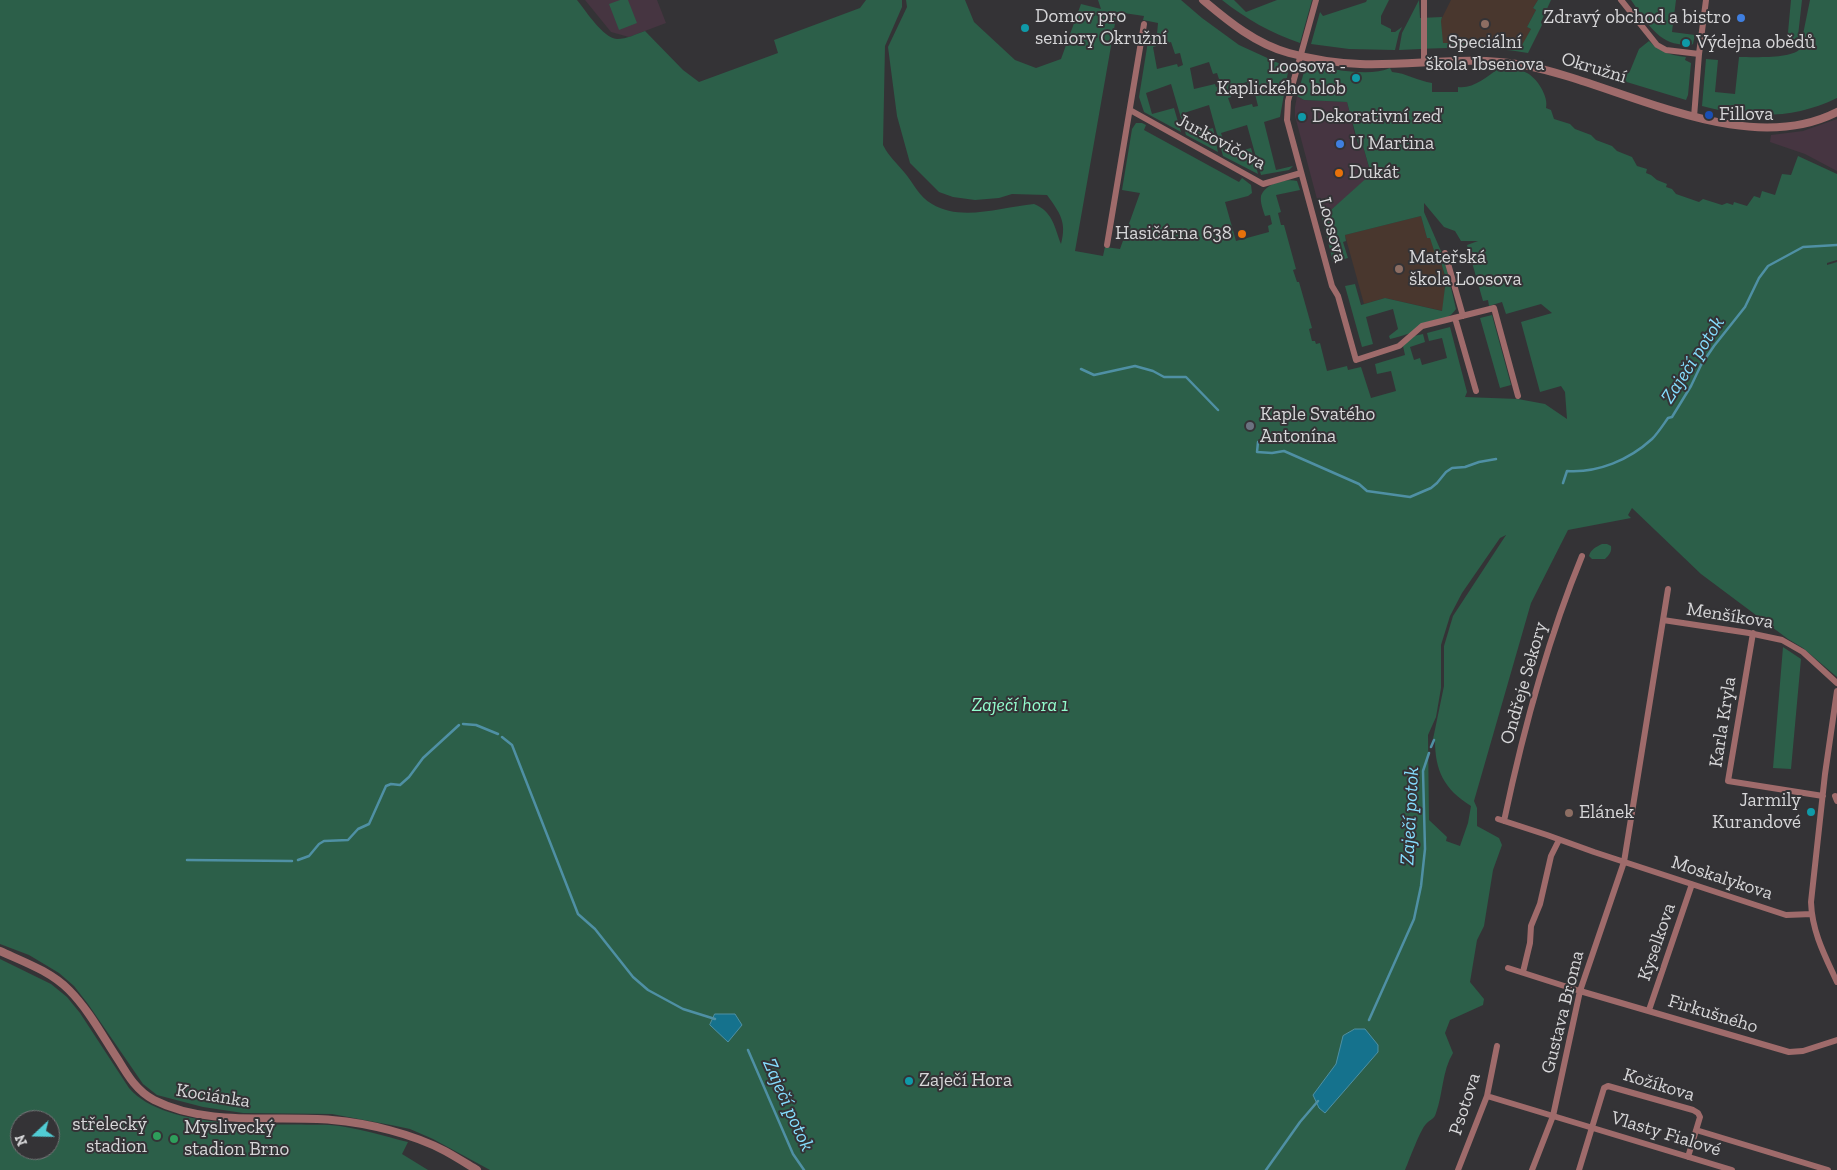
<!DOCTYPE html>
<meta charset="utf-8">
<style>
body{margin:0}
#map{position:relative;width:1837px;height:1170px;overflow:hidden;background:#343336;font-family:"Zilla Slab",serif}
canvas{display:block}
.north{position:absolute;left:10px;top:1110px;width:50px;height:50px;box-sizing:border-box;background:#343336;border:1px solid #757477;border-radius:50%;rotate:249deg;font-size:14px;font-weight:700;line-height:20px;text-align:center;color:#d6d6d8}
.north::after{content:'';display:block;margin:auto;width:18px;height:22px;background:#51ccd4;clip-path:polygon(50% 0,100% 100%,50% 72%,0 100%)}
</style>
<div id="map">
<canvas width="1837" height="1170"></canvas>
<div class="north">N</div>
</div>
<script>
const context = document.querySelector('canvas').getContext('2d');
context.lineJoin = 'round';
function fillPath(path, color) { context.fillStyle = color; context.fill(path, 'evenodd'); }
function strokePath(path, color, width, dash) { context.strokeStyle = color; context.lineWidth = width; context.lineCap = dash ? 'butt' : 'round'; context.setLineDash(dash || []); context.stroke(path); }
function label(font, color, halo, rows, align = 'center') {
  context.font = font + ' "Zilla Slab",serif'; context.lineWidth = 4; context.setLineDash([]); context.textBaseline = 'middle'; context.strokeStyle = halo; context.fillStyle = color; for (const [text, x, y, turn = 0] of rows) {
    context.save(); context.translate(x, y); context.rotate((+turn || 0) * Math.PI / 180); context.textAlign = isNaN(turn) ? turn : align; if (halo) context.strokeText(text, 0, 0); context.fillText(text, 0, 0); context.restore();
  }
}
const commercial = new Path2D(`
 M585 0H657L666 23 629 37 611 32Z
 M1297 96 1304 100 1347 102 1358 147 1363 146 1371 175 1322 218 1295 116V107Z
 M1837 119V171L1805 154 1770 142 1771 135 1803 131Z`);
const education = new Path2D(`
 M1451 0H1538L1533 8 1536 10 1527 27 1531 29 1522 47 1468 43H1442L1441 20Z
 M1421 216 1427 238 1430 237 1437 260 1440 259 1446 279 1443 311 1385 298 1364 304 1345 235Z`);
const green = new Path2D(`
 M0 0H577C586 11 603 38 617 39 627 39 636 34 645 31L683 70 699 82 778 53 774 40 860 8 866 0H902V7L885 46 883 145C890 158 895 161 904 172 913 182 919 197 932 204 961 222 1002 207 1034 204 1053 212 1054 226 1061 244 1067 222 1060 213 1047 195L1012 194 999 198 975 200 953 197 939 192 910 163 897 116 888 47 907 7 906 0H965L974 22 1015 60 1036 68 1061 59 1081 4 1101 9 1098 0H1181L1202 18 1239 45 1287 67 1288 72 1280 117 1264 122 1276 170 1293 166 1289 170 1261 175 1247 125 1221 133 1228 154 1251 148 1258 174 1223 156 1209 105 1184 113 1190 134 1213 128 1218 152 1186 135 1171 84 1146 93 1152 114 1174 108 1181 132 1144 112 1139 97 1149 35 1157 34 1158 23 1143 20 1144 16 1117 12 1075 251 1103 256 1105 247 1120 249 1140 193 1122 190 1132 129 1136 123H1142L1146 125 1144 130 1239 182 1242 178 1251 185 1252 193 1248 196 1225 202 1236 241 1269 232 1268 226 1272 224 1270 215 1265 216C1263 210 1260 202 1261 196 1265 183 1287 178 1297 181L1300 190 1276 195 1281 212 1278 213 1281 225H1284L1296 269 1293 270 1297 282H1299L1312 328 1309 329 1312 341H1315L1316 344 1320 343 1327 371 1347 366 1348 370 1361 367 1371 398 1396 391 1391 371 1377 374 1375 364 1405 355 1403 346 1414 336 1423 334 1425 342 1410 347 1414 360 1420 358 1422 365 1447 358 1442 338 1429 341 1427 333 1450 327 1467 392 1465 397 1518 399 1545 404 1567 419 1565 392 1561 386 1540 392 1521 322 1552 313 1541 304 1506 314 1502 302 1489 306 1488 300 1483 301 1467 245 1478 241H1461L1455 231 1444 227 1424 203V212L1444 258 1456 309C1448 323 1406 335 1390 339L1389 336 1398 329 1393 309 1366 317 1373 344 1362 347 1345 286 1355 284 1361 305 1385 298 1442 311 1446 279 1440 259 1437 260 1430 238H1427L1421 216 1345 235 1346 241 1343 242 1348 258 1333 262 1322 218 1371 174 1363 146 1359 147 1347 102 1304 100 1297 96 1304 72 1311 66C1333 69 1370 77 1390 68L1392 72C1406 73 1418 81 1432 83V92H1458V87C1473 89 1487 77 1499 68 1507 70 1521 69 1527 73 1537 78 1549 97 1546 108L1551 110 1554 119 1570 124 1575 129 1591 135 1596 140 1612 146 1617 151 1632 157 1637 166 1647 169 1646 173 1651 175 1657 180 1667 184 1666 187 1672 189 1676 194 1699 202 1703 199 1722 205 1727 203 1733 205 1734 202 1747 206 1754 196 1760 198 1762 191 1775 195 1782 174 1791 175 1798 156 1837 174V260L1827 263V265L1837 262V677L1803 648 1788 639 1701 574 1632 508 1628 515 1631 518 1568 530 1531 603 1474 801 1477 808V826L1499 838 1502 845 1493 870 1484 926 1477 940 1470 982 1484 999 1483 1005 1450 1020 1445 1033 1453 1053C1442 1071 1443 1094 1436 1113 1434 1120 1430 1119 1426 1124 1420 1130 1409 1161 1405 1170H490L433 1139 410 1129 391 1125 332 1114 243 1113 203 1107 157 1095 143 1084 88 1004 74 986 59 973 29 955 0 944ZM1171 42 1175 54 1180 53 1183 65 1178 67 1177 64 1157 69 1153 47ZM1209 62 1213 74 1217 73 1221 85 1216 87 1215 84 1194 89 1190 68ZM1247 82 1250 95 1255 94 1258 106 1253 107 1252 104 1232 109 1228 98 1231 97 1228 87ZM1506 535 1453 616 1444 646V686L1433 739 1435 740C1435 771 1444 789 1471 806L1468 823 1460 846 1446 841 1447 837 1429 820 1428 735 1436 717 1441 688V645L1450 616 1462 593 1500 538Z
 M620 0H628L637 23 619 30 609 4Z
 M1222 0H1234L1246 12 1277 0H1312L1300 43C1271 33 1246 19 1222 0Z
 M1367 0H1389L1381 16V24L1391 29V32H1395L1402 27 1399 33 1395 50 1349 49 1311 44 1320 12 1323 16 1366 2Z
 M1419 0 1420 18 1442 17 1441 21 1443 43H1468L1521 47 1531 29 1527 27 1536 10 1533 8 1538 0H1551L1541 22 1542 25 1528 53C1485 45 1442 48 1399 50L1402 33Z
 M1631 0H1676L1672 32 1695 35 1693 44C1688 47 1684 45 1678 44 1656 41 1643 17 1631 0Z
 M1791 0H1802L1797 45 1787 43Z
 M1810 0H1837V98C1792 120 1749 118 1702 106L1706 59 1718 60 1715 92 1735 94 1739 57C1753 57 1791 59 1800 49Z
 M1649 41C1660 52 1670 55 1686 57L1685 60 1691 63 1688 95 1686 100 1620 80 1630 71 1639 49Z
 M1492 315 1511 385 1500 388 1480 318Z
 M1602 544H1607L1611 546C1612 552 1609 555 1605 559H1592L1589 556C1591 549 1596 547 1602 544Z
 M1783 647 1801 659 1791 769 1773 768Z
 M0 959 51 984 67 997 80 1013 129 1088C167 1132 276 1123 330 1125 356 1127 383 1136 408 1142L402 1154 428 1170H0ZM20 1120H50V1150H20Z`);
const water = new Path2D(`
 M715 1014H735L742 1025 728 1042 710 1025Z
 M1355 1029H1365L1378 1045V1052L1325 1113 1319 1108 1313 1095 1336 1064 1343 1036Z`);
const stream = new Path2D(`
 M1081 369 1094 375 1135 366 1153 371 1164 377H1186L1218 410
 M1258 442 1257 452 1272 453 1284 451 1359 484 1367 491 1410 497 1431 488 1437 483 1446 472 1452 468 1465 467 1479 462 1496 459
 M1563 483 1567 471C1598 473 1629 460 1652 439 1658 433 1663 425 1668 418L1672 417 1691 386 1701 365 1714 346 1745 307 1759 278 1768 266 1803 247 1837 245
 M463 724 476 725 498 734
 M502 737 512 745 578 914 595 929 633 977 648 990 683 1009 715 1019
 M1431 747 1434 740
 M187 860 292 861
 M298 860 309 856 319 844 324 841 348 840 358 829 369 824 386 786 391 784 400 785 409 777 423 758 459 725
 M1369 1020 1414 919 1421 886 1425 849 1423 771 1429 753
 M748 1050 793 1154 804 1170
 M1266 1170 1300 1122 1318 1101`);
const minor = new Path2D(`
 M1316 0 1288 101 1287 120 1332 286 1338 296 1356 360 1399 346 1422 326 1494 308 1518 396
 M1621 0 1657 45 1666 50 1699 54
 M1424 61V0
 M1130 110 1263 184 1301 173
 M1694 117 1699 54 1706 0
 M1107 245 1144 24
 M1445 253 1463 316
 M1455 318 1476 391
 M1663 620 1749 633 1782 640 1803 652 1837 683
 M1753 633 1728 781 1823 796
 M1837 691 1825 774 1811 902C1812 932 1825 956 1837 982
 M1835 796 1837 801
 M1498 819 1547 835 1594 852 1786 915 1812 914
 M1504 821C1523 731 1547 641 1582 556
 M1508 968 1580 991 1789 1052 1803 1051 1837 1040
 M1523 972 1530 943 1531 926 1540 904 1551 856 1559 840
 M1649 1010 1692 884
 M1487 1096 1732 1170
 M1696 1130 1828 1170
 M1458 1170 1487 1096 1497 1046
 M1532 1170 1553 1116 1580 991 1624 862 1668 589
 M1579 1170 1604 1088 1608 1086 1693 1110 1698 1113 1700 1117 1688 1157`);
const tertiary = new Path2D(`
 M1203 0C1229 22 1256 44 1289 53 1311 59 1337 63 1360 64 1414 66 1469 55 1523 65 1619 83 1743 160 1837 112
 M0 951C24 962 50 971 69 990 89 1010 103 1037 119 1061 128 1076 137 1091 154 1100 207 1127 275 1115 332 1120 368 1123 413 1134 445 1151 456 1157 467 1164 477 1170`);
const markers = [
 [1741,18,5,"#3f7fe0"],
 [1485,24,5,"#8d6e63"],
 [1025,28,5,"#0f9aa8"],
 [1686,43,5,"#0f9aa8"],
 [1356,78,5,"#0f9aa8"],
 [1709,115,5,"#1a4fb4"],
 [1302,117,5,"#0f9aa8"],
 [1340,144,5,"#3f7fe0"],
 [1339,173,5,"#e8710a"],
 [1242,234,5,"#e8710a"],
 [1399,269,5,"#8d6e63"],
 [1250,426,5,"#6b7280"],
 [1811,812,5,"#0f9aa8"],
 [1569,813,5,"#8d6e63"],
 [909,1081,5,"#0f9aa8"],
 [157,1136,5,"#2e9e5b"],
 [174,1139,5,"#2e9e5b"]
];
const poiNames = [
 ["Domov pro",1035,17],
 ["seniory Okružní",1035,39],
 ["Zdravý obchod a bistro",1731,18,"right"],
 ["Speciální",1485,43,"center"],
 ["škola Ibsenova",1485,65,"center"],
 ["Výdejna obědů",1696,43],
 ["Loosova -",1346,67,"right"],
 ["Kaplického blob",1346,89,"right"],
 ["Fillova",1719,115],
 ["Dekorativní zeď",1312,117],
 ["U Martina",1350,144],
 ["Dukát",1349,173],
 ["Hasičárna 638",1232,234,"right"],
 ["Mateřská",1409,258],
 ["škola Loosova",1409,280],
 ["Kaple Svatého",1260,415],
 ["Antonína",1260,437],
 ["Jarmily",1801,801,"right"],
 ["Kurandové",1801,823,"right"],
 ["Elánek",1579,813],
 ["Zaječí Hora",919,1081],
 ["střelecký",147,1125,"right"],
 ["stadion",147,1147,"right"],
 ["Myslivecký",184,1128],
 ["stadion Brno",184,1150]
];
const streetNames = [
 ["Okružní",1594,68,17],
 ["Jurkovičova",1221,142,28],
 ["Loosova",1332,230,75],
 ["Menšíkova",1730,616,9],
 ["Ondřeje Sekory",1524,683,-74],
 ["Karla Kryla",1723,722,-81],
 ["Moskalykova",1722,878,18],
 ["Kyselkova",1657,942,-71],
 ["Gustava Broma",1563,1012,-76],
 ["Firkušného",1713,1014,17],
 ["Kožíkova",1659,1085,17],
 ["Kociánka",213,1096,9],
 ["Psotova",1465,1104,-72],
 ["Vlasty Fialové",1666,1134,17]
];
const parkNames = [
 ["Zaječí hora 1",1020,706]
];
const waterNames = [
 ["Zaječí potok",1693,360,-57],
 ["Zaječí potok",1410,816,-87],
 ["Zaječí potok",788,1105,66]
];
fillPath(commercial, '#463541');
fillPath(education, '#49372e');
fillPath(green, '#2c5f49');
fillPath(water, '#15728d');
strokePath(water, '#4f90a4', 1);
strokePath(stream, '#4f90a4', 2.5);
strokePath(minor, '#9f6b6b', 6);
strokePath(tertiary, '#9f6b6b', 8);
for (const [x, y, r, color] of markers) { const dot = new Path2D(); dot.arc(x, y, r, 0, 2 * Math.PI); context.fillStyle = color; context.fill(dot); strokePath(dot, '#343336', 2); }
label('19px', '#d6d6d8', '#343336', poiNames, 'left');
label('19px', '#d6d6d8', '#343336', streetNames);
label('italic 19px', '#93fece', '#343336', parkNames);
label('italic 20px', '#85ddfe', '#343336', waterNames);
</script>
